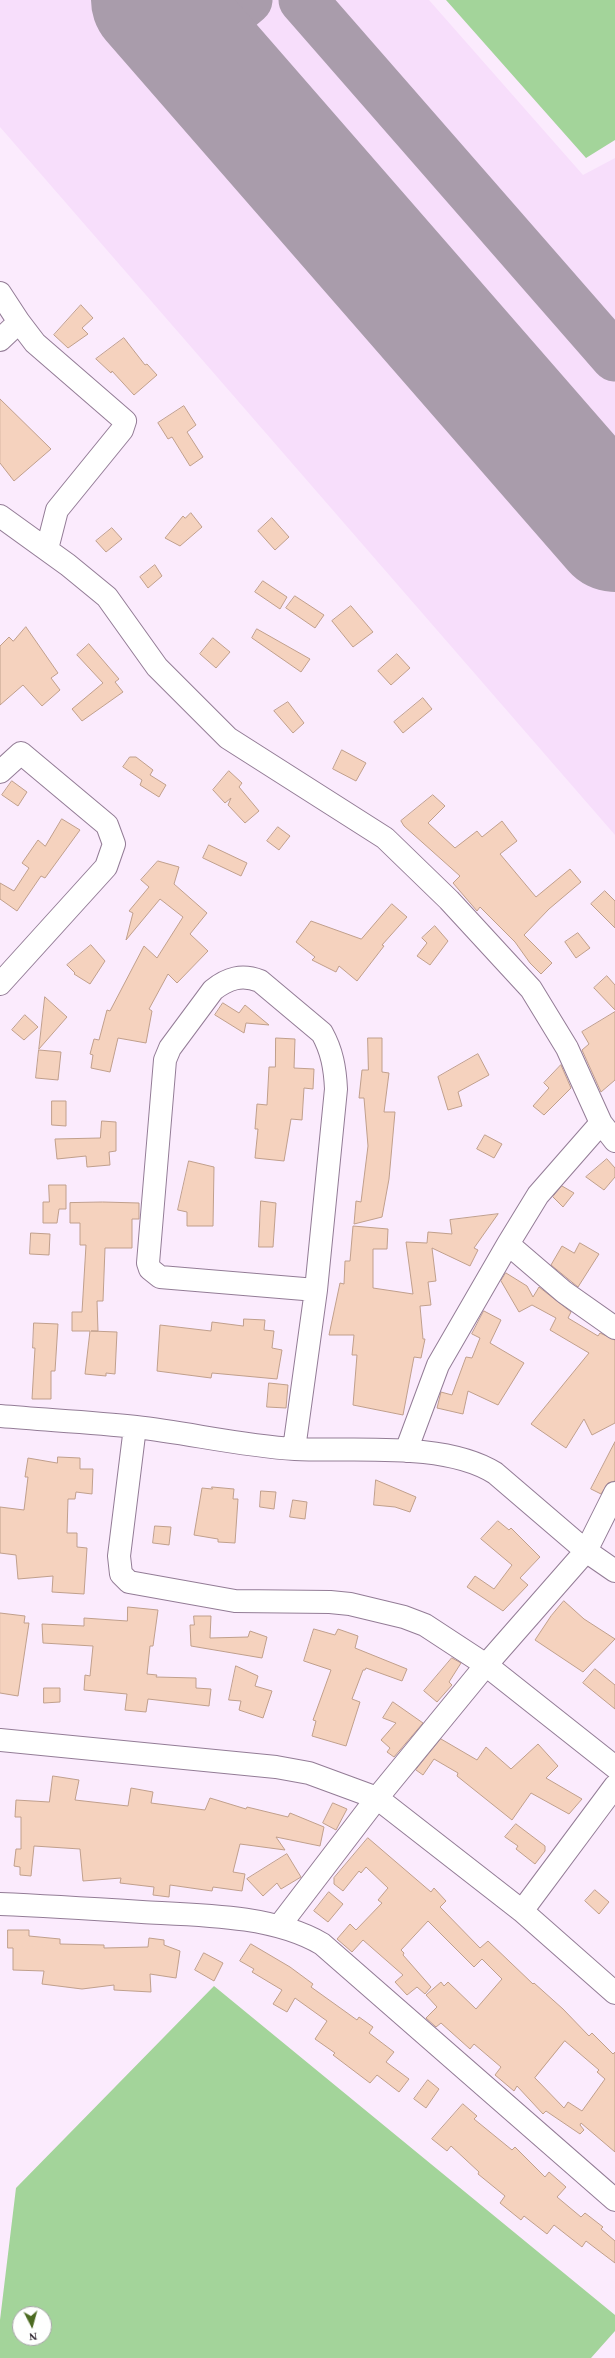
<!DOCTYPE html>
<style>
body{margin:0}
#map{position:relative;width:615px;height:2358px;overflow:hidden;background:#fbebfd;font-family:Georgia,serif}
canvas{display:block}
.north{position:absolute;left:12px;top:2306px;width:40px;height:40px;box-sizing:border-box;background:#fefffe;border:1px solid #a9a6aa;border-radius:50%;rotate:174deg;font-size:11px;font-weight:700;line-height:16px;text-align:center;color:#2a212c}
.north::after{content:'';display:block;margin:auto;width:14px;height:18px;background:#4c6b21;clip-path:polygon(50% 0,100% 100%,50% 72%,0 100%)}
</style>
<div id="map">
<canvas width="615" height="2358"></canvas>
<div class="north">N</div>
</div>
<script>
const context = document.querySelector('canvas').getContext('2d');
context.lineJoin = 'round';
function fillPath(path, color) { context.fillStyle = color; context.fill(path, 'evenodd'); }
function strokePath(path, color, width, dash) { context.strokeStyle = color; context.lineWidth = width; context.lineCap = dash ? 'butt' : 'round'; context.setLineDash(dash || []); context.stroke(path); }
const built = new Path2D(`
 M0 0H429L583 175 615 158V835L0 127Z`);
const green = new Path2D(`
 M446 0H615V140L586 158Z
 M214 1986 615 2315V2331L591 2358H0V2320L16 2188ZM20 2314H44V2338H20Z`);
const taxiway = new Path2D(`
 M303 0 615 357
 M190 42 197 43 248 0`);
const runway = new Path2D(`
 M153 0 615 530`);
const building = new Path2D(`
 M81 305 93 318 82 328 88 334 68 348 54 335Z
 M124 338 145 365 147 364 157 375 134 395 112 371 111 373 96 359Z
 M0 399 51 449 14 481 0 463Z
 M184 406 196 425 187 432 203 457 190 466 172 437 168 439 158 423Z
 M191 513 202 527 180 546 165 538 183 516 185 518Z
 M272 518 289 537 275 550 258 531Z
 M112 528 122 539 106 552 96 541Z
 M155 565 162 576 148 588 140 577Z
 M263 581 287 597 280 609 255 592Z
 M295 596 324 615 315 628 286 608Z
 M351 606 373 632 353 647 332 621Z
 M26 627 58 673 51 678 60 690 42 706 23 685 0 705V646L9 637 13 641Z
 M257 629 310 659 301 672 252 638Z
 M213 638 230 652 216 668 200 654Z
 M89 644 119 679 115 682 123 692 82 721 72 709 103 683 77 655Z
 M397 654 410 668 391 685 378 671Z
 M423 698 432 709 403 733 394 722Z
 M288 702 304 723 293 733 274 711Z
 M342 750 366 763 356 781 333 769Z
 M130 757H136L153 770 150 775 166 785 159 797 140 785 142 780 123 767Z
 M229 771 242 783 239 787 259 811 245 823 228 805 231 798 225 803 213 790Z
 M12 781 27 792 18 806 2 795Z
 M433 795 445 806 428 823 455 848 477 831 482 837 502 821 517 841 500 854 536 897 570 869 581 882 549 909 524 935 552 963 541 974 530 963 515 942 480 907 477 911 453 883 460 876 404 826 401 821Z
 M62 819 80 830 45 878 41 876 17 911 0 899V883L14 891 29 868 22 863 38 840 45 846Z
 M278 827 290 836 279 850 267 841Z
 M209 845 247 863 241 876 203 858Z
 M158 861 179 867 174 884 207 913 190 934 208 951 177 983 168 974 149 1009 152 1011 146 1043 118 1038 110 1072 91 1068 93 1055 90 1054 94 1039 99 1040 107 1010 110 1011 144 946 157 958 183 917 160 899 126 940 133 913 129 911 149 887 141 880Z
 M605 891 615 901V928L591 904Z
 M392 904 407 917 382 945 384 946 357 981 339 966 336 972 312 960 315 957 296 942 311 921 361 939Z
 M435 926 448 941 430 965 417 956 427 943 422 938Z
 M578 933 590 948 576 958 565 942Z
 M91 945 105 961 90 984 74 974 75 973 67 965Z
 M607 976 615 985V1010L594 988Z
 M45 997 67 1017 39 1049Z
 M223 1003 239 1013 245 1005 269 1025 246 1023 244 1033 215 1015Z
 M615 1012V1080L601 1092 582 1050 589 1044 582 1032Z
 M25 1015 38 1027 24 1040 12 1030Z
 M276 1038 295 1039 294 1068 314 1069 313 1089 304 1088 302 1120 291 1119 284 1161 255 1158 258 1129H255L257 1104 267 1105 269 1067H275Z
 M368 1038H382V1072L389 1073 384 1112H395L389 1179 382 1217 354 1224 356 1201 361 1202 368 1146 364 1098H359L362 1070H368Z
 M39 1050 61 1052 58 1080 36 1078Z
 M478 1054 489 1075 458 1092 462 1106 448 1110 438 1077Z
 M561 1065 571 1088 544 1115 533 1106 549 1088 544 1083Z
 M52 1101H66V1126L52 1125Z
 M102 1121 116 1122V1151L109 1152 110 1165 87 1167 86 1156 57 1159 55 1139 100 1138Z
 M485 1135 502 1144 494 1158 477 1149Z
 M607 1159 615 1168V1177L604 1190 586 1177Z
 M189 1161 214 1167 213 1226H187V1212L178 1210Z
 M49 1185H66V1209H59L57 1223H43V1202H49Z
 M562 1186 574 1193 563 1207 553 1197Z
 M261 1201 276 1203 273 1247H259Z
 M103 1202 139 1203V1219H132V1248H105L103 1301H97L98 1331H91L117 1332 115 1374 106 1373V1376L85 1374 90 1331H72V1312H82L86 1245H80V1223H70V1203Z
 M498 1214 474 1248 478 1250 470 1266 432 1248 436 1281 428 1282 431 1305 420 1306 423 1339H425L421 1358 414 1357 403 1415 353 1405 357 1355H352L354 1335H329L340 1283 344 1284 345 1261H350L353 1226 388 1229 387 1249H373V1288L413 1294 406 1242 427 1243 428 1232 452 1234 450 1220Z
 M31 1233 50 1234 49 1255 30 1254Z
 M580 1243 599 1254 578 1287 551 1265 562 1246 574 1253Z
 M506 1273 527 1286 533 1297 539 1287 571 1312 568 1318 598 1336 600 1333 615 1340V1423L592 1435 584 1419 566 1448 531 1424 589 1353 550 1330 556 1318 532 1305 519 1312 501 1281Z
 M484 1311 501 1320 490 1343 524 1363 498 1405 468 1391 463 1414 437 1408 441 1392 452 1395 466 1357 472 1358 480 1338 472 1334Z
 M244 1319 265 1320 264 1330 274 1331 272 1348 282 1350 277 1379 212 1373 211 1378 157 1371 160 1325 211 1331 212 1322 243 1326Z
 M34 1323 58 1324 55 1371H51V1399H32L35 1348H33Z
 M269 1383 288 1385 286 1408 267 1407Z
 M615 1442V1481L608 1483 601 1494 591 1489Z
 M58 1457 80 1458V1469H93L92 1494 76 1492 75 1499H68L67 1533H77V1547L87 1548 84 1594 52 1592 53 1576 18 1579 16 1555 0 1553V1507L24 1510 28 1477H25L28 1458 57 1463Z
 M376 1480 416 1497 410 1512 395 1507 374 1505Z
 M212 1487 234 1489 233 1499H238L235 1543 218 1542V1539L194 1535 202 1488 212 1489Z
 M261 1491 276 1492 274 1509 260 1507Z
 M293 1500 307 1502 305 1519 290 1517Z
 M498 1521 509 1530 511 1528 540 1557 520 1578 528 1585 503 1611 467 1587 475 1576 494 1589 512 1565 481 1539Z
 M155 1526 171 1527 169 1545 153 1543Z
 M564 1601 584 1619 615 1639 583 1672 535 1640 551 1616Z
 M128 1607 158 1610 153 1646H150L147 1674 157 1675 156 1677 196 1678V1688L211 1689 209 1706 148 1699 146 1712 125 1710 127 1694 84 1690 85 1675 90 1676 93 1646 43 1643 42 1624 84 1626V1618L127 1621Z
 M0 1613 25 1616 24 1623H29L18 1696 0 1693Z
 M194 1616H211L210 1638 248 1637 250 1631 267 1637 262 1658 191 1646 190 1625H194Z
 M314 1629 335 1635 338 1629 358 1636 355 1648 407 1669 402 1681 366 1668 365 1670H363L352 1699 360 1702 346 1746 312 1736 316 1721 313 1720 331 1670 304 1661Z
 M452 1658 461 1663 449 1682 452 1685 437 1702 424 1691Z
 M236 1666 258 1676 255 1686 272 1691 263 1718 239 1710 241 1701 229 1700Z
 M595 1669 615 1685V1709L583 1683Z
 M44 1688H60V1702L44 1703Z
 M393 1702 423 1723 394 1757 387 1752 390 1748 381 1740 396 1723 383 1718Z
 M441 1739 477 1760 486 1747 511 1769 538 1744 558 1766 546 1778 582 1799 569 1814 531 1793 512 1820 457 1776 458 1773 434 1759 423 1775 416 1770Z
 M53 1776 79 1780 75 1800 128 1806 131 1788 153 1792 151 1803 205 1810 210 1798 246 1809 247 1807 288 1817 290 1813 324 1827 320 1846 276 1837 285 1850 240 1844 233 1872 245 1874 242 1891 213 1887 212 1891 170 1885 169 1897 153 1895 154 1887 120 1883 121 1878 83 1881 80 1849 34 1846 31 1876 20 1875V1867L14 1866 16 1849H21V1817H15L16 1800 49 1802Z
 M333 1803 347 1809 336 1830 323 1823Z
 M516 1824 545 1846V1851L535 1864 516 1849 518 1846 505 1837Z
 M368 1838 431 1892 434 1888 446 1901 440 1907 480 1948 488 1941 533 1984 534 1983 563 2009 589 2036 592 2033 613 2054 615 2052V2152L581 2123 580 2125 584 2130 580 2134 546 2111 543 2114 517 2086 514 2091 495 2075 501 2067 474 2044 470 2049 441 2023 436 2027 426 2018 437 2007 426 1995 441 1982 444 1986 448 1982 476 2009 502 1979 482 1959 474 1967 428 1921 401 1950 404 1953 403 1955 431 1987 425 1994 417 1987 407 1995 395 1982 403 1975 363 1940 352 1952 337 1939 350 1924 356 1930 382 1903 378 1900 388 1888 366 1867 361 1873 359 1871 343 1891 334 1884V1878ZM565 2041 599 2070 597 2072 605 2079 582 2111 568 2102 564 2108 535 2078Z
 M287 1854 301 1877 281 1889 277 1883 263 1896 247 1879Z
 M595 1890 609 1902 599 1914 585 1901Z
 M329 1892 343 1904 328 1922 314 1911Z
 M8 1930H29V1936L60 1939V1944L104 1945V1948L148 1947 149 1938 164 1940V1945L180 1951 176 1978 150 1974 151 1992 114 1990V1985L82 1989 42 1984 44 1971 13 1970V1948H8Z
 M251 1944 290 1967 313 1984 311 1987 357 2020 359 2017 373 2027 369 2033 394 2052 386 2062 409 2079 399 2092 377 2075 370 2083 333 2055 335 2053 315 2039 327 2021 295 1998 287 2012 273 2004 282 1990 252 1972 254 1969 240 1961Z
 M204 1953 223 1963 214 1981 195 1970Z
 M428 2080 439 2089 426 2108 414 2099Z
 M463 2104 477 2116 474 2119 512 2150 515 2147 545 2177 549 2172 566 2187 557 2197 581 2217 585 2213 603 2227 601 2229 615 2241V2263L586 2241 582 2247 554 2225 547 2234 524 2216 521 2220 500 2203 505 2196 478 2174 479 2172 451 2146 447 2151 432 2139Z`);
const minor = new Path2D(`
 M0 293 19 322 35 343 125 421 122 430 57 510 47 549
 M0 340 19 322
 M0 516 68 565 107 597 157 667 228 738 385 838 449 900 531 989 567 1048 601 1123 615 1141
 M0 772 21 753 107 825 114 844 106 867 0 984
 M508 1244 564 1292 615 1328
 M0 1416C45 1420 91 1422 136 1427 189 1433 242 1446 295 1449 354 1452 444 1441 495 1473L586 1551 615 1571
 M135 1427 119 1556 121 1574 129 1582 235 1601 330 1602 350 1604 404 1617 425 1625 486 1665 615 1767
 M294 1449 316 1290 336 1089C335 1068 332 1051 322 1033L260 981C242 974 228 978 213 990L170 1048 165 1060 148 1263 150 1269 160 1277 316 1290
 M406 1451 438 1365 508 1244 538 1195 601 1123
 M0 1740 276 1767 309 1773 377 1798 522 1911 615 1993
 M0 1904C47 1906 95 1909 142 1912 200 1915 273 1915 322 1944L615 2200
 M522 1911 615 1786
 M280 1925 377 1798 486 1665 586 1551 615 1493`);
fillPath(built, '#f7defb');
fillPath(green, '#a3d49a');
strokePath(taxiway, '#a99cab', 49);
strokePath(runway, '#a99cab', 124);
fillPath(building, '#f5d2be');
strokePath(building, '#c09f8c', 1);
strokePath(minor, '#937c96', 24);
strokePath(minor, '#fff', 22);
</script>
